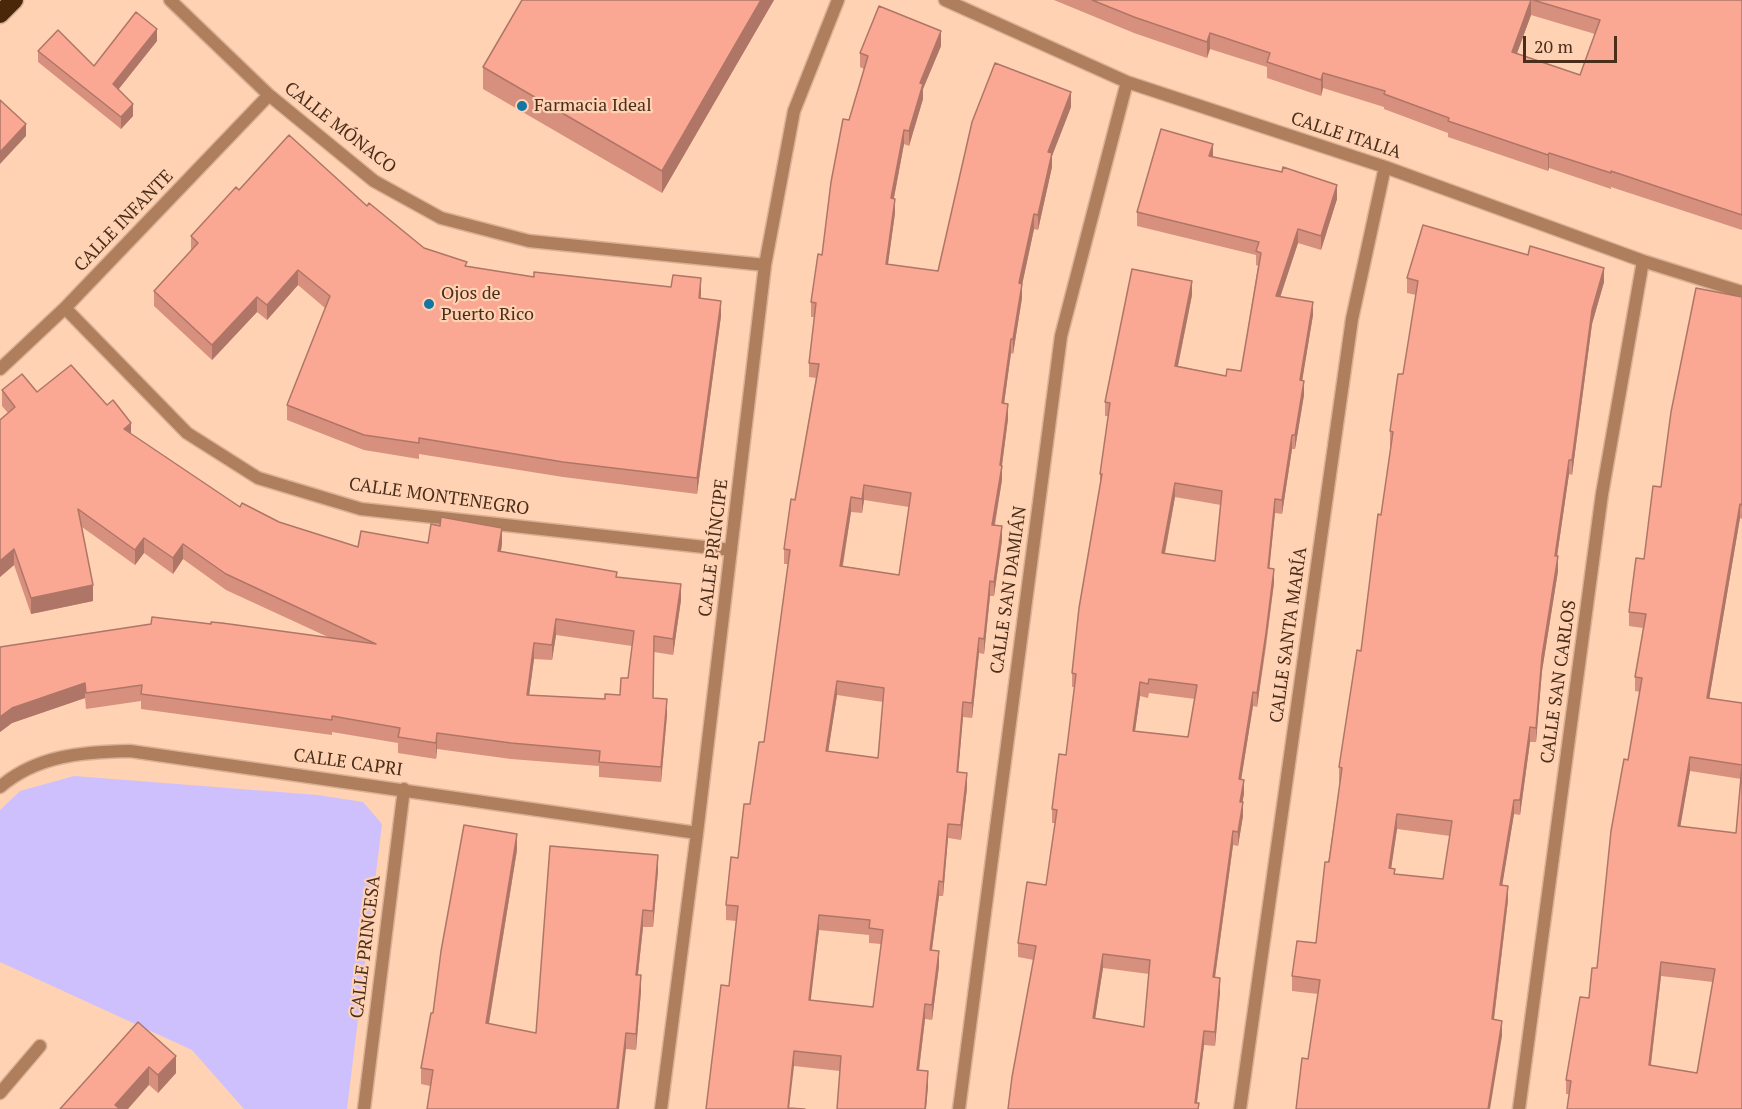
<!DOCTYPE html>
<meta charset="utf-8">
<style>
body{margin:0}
#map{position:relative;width:1742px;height:1109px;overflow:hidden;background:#ffd2b4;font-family:"PT Serif",serif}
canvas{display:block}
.scale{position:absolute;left:1523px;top:36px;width:94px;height:27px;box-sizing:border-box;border:3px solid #4b2e1a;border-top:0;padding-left:8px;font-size:18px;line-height:21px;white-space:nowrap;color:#4b2e1a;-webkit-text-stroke:4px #ffd2b4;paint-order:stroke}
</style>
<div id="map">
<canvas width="1742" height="1109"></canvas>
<div class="scale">20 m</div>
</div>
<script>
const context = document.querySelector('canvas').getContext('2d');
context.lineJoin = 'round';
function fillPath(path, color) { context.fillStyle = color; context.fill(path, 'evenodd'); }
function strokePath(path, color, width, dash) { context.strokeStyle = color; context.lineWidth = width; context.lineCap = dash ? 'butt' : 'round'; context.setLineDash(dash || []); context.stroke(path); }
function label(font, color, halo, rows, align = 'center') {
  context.font = font + ' "PT Serif",serif'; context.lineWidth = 4.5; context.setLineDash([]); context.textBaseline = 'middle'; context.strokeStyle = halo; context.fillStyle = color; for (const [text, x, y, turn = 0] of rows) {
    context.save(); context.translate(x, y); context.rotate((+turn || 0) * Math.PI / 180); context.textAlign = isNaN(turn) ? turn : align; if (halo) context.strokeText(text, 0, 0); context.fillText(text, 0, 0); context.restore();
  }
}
const green = new Path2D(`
 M74 776 318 795 363 802 382 824 347 1109H244L192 1050 0 962V810L20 791Z`);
const lane = new Path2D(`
 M0 1093 40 1046`);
const street = new Path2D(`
 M170 0 269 95 374 181 441 218 529 241 765 265
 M945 0 1127 82 1385 167 1643 261 1742 292
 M65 308 187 433 258 478 361 509 731 550
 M0 369 65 308 269 95
 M0 787C37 755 83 752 130 751L697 833
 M364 1109 404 789
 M661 1109 697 833 765 265 794 111 838 0
 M959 1109 1061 336 1127 82
 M1240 1109 1352 319 1385 167
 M1519 1109 1602 494 1643 261`);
const highway = new Path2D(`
 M0 14 14 0`);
const wall = new Path2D(`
 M522 0H774L662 193 483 89V67Z
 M1054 0H1742V230L1611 187V189L1549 168 1548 171 1448 137V133L1384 109V107L1323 88 1321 96 1267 78V67L1210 49 1207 58 1134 33ZM1531 15 1595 34 1580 75 1517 53Z
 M157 41 118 90 133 116 121 129 38 62V51L94 66Z
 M941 46 923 89V99L909 146 904 144 894 198 895 213 888 264 938 271 1071 107 1052 156V167L1038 230 1034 229 1022 285V298L1013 354 1011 353 1004 404 1008 419 1002 466V480L995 525 1002 540 994 596H990L984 654 979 653 972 718 963 717 958 772 967 788 961 840 948 838 943 896H939L932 950 939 966 932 1020 925 1019 919 1071 928 1086 926 1109H837L840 1071 794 1066 706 1109 729 986 736 921 726 920V905L738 858 764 742 788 564H784V549L795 500 816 378 809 377V363L814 317H811V302L864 69 860 67V53ZM864 500 909 507 899 575 843 566 851 512 862 513ZM837 695 883 702 878 758 828 751ZM819 930 869 935V943L881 944 873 1007 810 1001Z
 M1213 157 1337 199 1321 250 1298 243 1280 296 1313 315 1302 380 1304 395 1295 449H1292L1282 514 1275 513 1269 568 1274 583 1266 647 1257 707 1253 706 1241 779 1244 794 1242 802 1243 816 1238 846 1233 845 1215 978 1220 992 1215 1046 1204 1045 1197 1103 1199 1109H1008L1034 960 1018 957V943L1046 885 1055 823H1052V809L1066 755 1075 687H1072V673L1100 488V474L1108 416H1105V402L1192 295 1178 366 1226 376 1241 371 1258 266 1256 265V255L1137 226V212ZM1175 497 1221 505 1215 561 1165 554ZM1149 693 1195 699 1188 737 1135 731 1140 696 1148 698ZM1103 968 1149 974 1144 1027 1095 1018Z
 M239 190 367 206 424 248 467 266 534 277 701 294 700 298 721 316 697 494 563 477 419 454V459L364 450 287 420V405L325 308 298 285 267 320 257 312 212 360 154 306V291L191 251V236Z
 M1407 278 1604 282 1592 324 1572 475 1569 474 1557 556 1558 571 1542 671 1536 742H1530L1520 815 1514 814 1502 885 1508 900 1494 1020 1502 1036 1308 1059 1318 994 1292 991V976L1316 943 1340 782H1339V767L1361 651 1391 446H1390V431L1403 374 1416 295 1407 293ZM1397 829 1450 836 1443 879 1395 874 1391 868Z
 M1742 297V519L1740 518 1709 699 1742 703V1109L1566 1094V1080L1597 968 1628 760 1640 692 1635 691V677L1643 628 1629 626V612L1644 559ZM1690 771 1741 779 1736 833 1680 826ZM1661 976 1713 982 1697 1073 1651 1065Z
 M2 390 37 392 131 434 240 507 279 522 358 547 428 543 502 544 501 551 617 577 681 600 673 655 654 652 653 698 667 715 661 782 599 777V766L511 759 437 749 436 759 398 753V743L332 732V735L141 709V701L86 709 85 698 12 723 0 732V647L328 637 226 590 183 559 173 574 144 553 135 565 82 527 93 601 31 614 14 565 0 577V420L8 413 2 406ZM556 635 632 646 628 678 620 695 605 699 529 695 534 659 552 660Z
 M517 850 489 1024 536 1033 658 871 653 927H643L638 975 641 991 636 1050 626 1049 430 1086 421 1084V1068L433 1013Z
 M138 1022 176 1073 158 1093 149 1085Z`);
const shadedWall = new Path2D(`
 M761 0H774L662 193V171Z
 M1531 0V15L1512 67V52Z
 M157 29V41L113 96V84Z
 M941 31V46L923 89V99L909 146V131L920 83Z
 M1210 33V49L1207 58V42Z
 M1323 73V88L1321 96V80Z
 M1071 92V107L1052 156V167L1038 230V215L1048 152Z
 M133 104V116L121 129V117Z
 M26 124V136L0 164V152Z
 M904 130V144L891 213V198Z
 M1213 144V158L1209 156Z
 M1549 153V168L1548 171V155Z
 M1337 185V199L1321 250V236Z
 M895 199V213L886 278V264Z
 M1034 214V229L1022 285V298L1013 354V339L1019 283Z
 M1298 229V243L1276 310V296Z
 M1604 268V282L1592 324 1572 475V460L1592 310Z
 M298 270V285L267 320V305Z
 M701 278V294L699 314V298Z
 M1192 281V295L1175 380V366Z
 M257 297V312L212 360V345Z
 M721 301V316L697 494V478Z
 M1313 302V315L1300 394V380Z
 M1011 339V353L1002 418V403Z
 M1304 381V395L1295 449V435Z
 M1008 404V419L1000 479 1002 466V480L992 539V525Z
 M131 423V439L124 429Z
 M1292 435V449L1282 514V500Z
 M1569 460V474L1555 570V556Z
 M1175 483V497L1162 567V553Z
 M864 485V500L862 513V499Z
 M851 497V512L840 580V566Z
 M1275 499V513L1268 582V568Z
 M1740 504V518L1707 712V698Z
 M1002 526V540L994 596V582Z
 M502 528V544L498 566V551Z
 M144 538V553L135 565V550Z
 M183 544V559L173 574V558Z
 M14 549V565L0 577V561Z
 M1558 556V571L1542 671 1536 742V728L1542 656Z
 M1274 569V583L1257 707V693Z
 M990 581V596L984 654V639Z
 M681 584V600L673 655V639Z
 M93 585V601L31 614V598Z
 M556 619V635L552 660V645Z
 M979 638V653L972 718V703Z
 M534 643V659L527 711V695Z
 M837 681V695L826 766V751Z
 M1140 682V696L1133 745V731Z
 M85 683V698L12 723 0 732V717L12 708Z
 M1253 692V706L1239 793V779Z
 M667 699V715L661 782V767Z
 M963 702V717L957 787V772Z
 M1530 727V742L1520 815V800Z
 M437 733V749L436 759V743Z
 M1690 757V771L1678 840V826Z
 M967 773V788L961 840V825Z
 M1244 780V794L1240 816V802Z
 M1514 800V814L1500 899V885Z
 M1243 802V816L1238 846V832Z
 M1397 814V829L1389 883V868Z
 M948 824V838L943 896V882Z
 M1233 831V845L1213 991V977Z
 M517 834V850L486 1040V1023Z
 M658 855V871L653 927V911Z
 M939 881V896L930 964V950Z
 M1508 886V900L1492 1034V1019Z
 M643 910V927L636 991V975Z
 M819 915V930L809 1015V1000Z
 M939 951V966L932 1020V1005Z
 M1103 954V968L1093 1032V1018Z
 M1661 962V976L1649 1079V1065Z
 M641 975V991L636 1050V1034Z
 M1220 978V992L1215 1046V1032Z
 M925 1004V1019L917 1085V1070Z
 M1502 1021V1036L1490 1109H1488Z
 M1204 1031V1045L1196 1109 1195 1103Z
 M626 1033V1049L619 1109H617Z
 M794 1051V1066L789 1109H788Z
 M176 1056V1073L158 1093V1075Z
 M149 1067V1085L128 1109H115V1105Z
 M928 1071V1086L926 1109H925Z`);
const building = new Path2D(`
 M522 0H761L662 171 483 67Z
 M1092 0H1531L1512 52 1580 75 1600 20 1533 0H1742V215L1611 171V173L1549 153 1548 155 1448 121 1449 118 1384 94 1385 91 1323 73 1321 80 1267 62 1270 53 1210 33 1207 42 1134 17Z
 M879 6 941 31 920 83 923 84 909 131 904 130 891 198 895 199 886 264 938 271 972 122 995 63 1071 92 1048 152 1052 153 1038 215 1034 214 1019 283 1022 284 1013 339H1011L1002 403 1008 404 1000 465 1002 466 992 525 1002 526 994 582 990 581 984 639 979 638 972 703 963 702 957 772 967 773 961 825 948 824 943 882 939 881 930 950 939 951 932 1005 925 1004 917 1070 928 1071 925 1109H837L841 1056 794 1051 788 1108 805 1109H706L721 985 729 986 738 906 726 905 731 857 738 858 744 804H750L759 742H764L790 550 784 549 791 499 795 500 819 364 809 363 816 303 811 302 818 254 822 255 831 182 843 119 849 120 868 56 860 53ZM864 485 911 493 899 575 840 566 851 497 862 499ZM837 681 884 688 878 758 826 751ZM819 915 870 920 869 928 883 930 873 1007 809 1000Z
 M136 12 157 29 113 84 133 104 121 117 38 51 58 30 94 66Z
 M0 100 26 124 0 152Z
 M1161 129 1213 144 1209 156 1282 172 1283 167 1337 185 1321 236 1298 229 1276 296 1313 302 1300 380 1304 381 1295 435H1292L1282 500 1275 499 1268 568 1274 569 1266 633 1257 693 1253 692 1239 779 1244 780 1240 802H1243L1238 832 1233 831 1213 977 1220 978 1215 1032 1204 1031 1195 1103H1199L1198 1109H1008L1012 1077 1036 946 1018 943 1027 882 1046 885 1057 810 1052 809 1059 754 1066 755 1076 674 1072 673 1079 608 1102 474H1100L1110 403 1105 402 1132 269 1192 281 1175 366 1226 376 1227 369 1241 371 1261 253 1256 251 1259 242 1137 212ZM1175 483 1222 491 1215 561 1162 553ZM1149 679 1197 685 1188 737 1133 731 1140 682 1148 684ZM1103 954 1150 960 1144 1027 1093 1018Z
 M289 135 367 206 369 203 424 248 467 262 465 266 534 277V272L671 287 673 275 701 278 699 298 721 301 697 478 563 462 419 438V443L364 435 287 405 330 296 298 270 267 305 257 297 212 345 154 291 198 243 191 236 236 187 239 190Z
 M1423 225 1528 255 1530 246 1604 268 1592 310 1572 460H1569L1555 556H1558L1542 656 1536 728 1530 727 1520 800H1514L1500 885 1508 886 1492 1019 1502 1021 1488 1109H1296L1302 1058 1308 1059 1320 980 1292 976 1297 941 1316 943 1325 862H1329L1342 768 1339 767 1357 650 1361 651 1378 514 1381 515 1393 432 1390 431 1398 374H1403L1418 281 1407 278ZM1397 814 1452 821 1443 879 1394 874 1395 869 1389 868Z
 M1696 288 1742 297V505L1740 504 1707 698 1742 703V765L1690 757 1678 826 1736 833 1742 766V1109H1567L1571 1081 1566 1080 1580 997 1589 998 1592 968H1597L1611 831 1624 759 1628 760 1642 678 1635 677 1646 614 1629 612 1636 558 1644 559 1653 486 1661 487 1671 412ZM1661 962 1715 969 1697 1073 1649 1065Z
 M71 365 107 405 113 400 131 423 124 429 240 507 242 503 279 522 358 547 361 531 428 543 431 524 440 526 441 517 502 528 498 551 617 572 616 577 681 584 673 639 654 636 653 698 667 699 661 767 599 762 600 751 511 743 437 733 436 743 398 737 400 728 332 716V720L141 694 142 685 86 693 85 683 12 708 0 717V647L151 624 152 617 211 624V622L222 623 376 644 226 574 183 544 173 558 144 538 135 550 78 509 93 585 31 598 14 549 0 561V420L15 407 2 390 22 374 37 392ZM556 619 634 631 628 678H621L620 695 605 694V699L527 695 534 643 552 645Z
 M464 825 517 834 486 1023 536 1033 550 846 658 855 653 911 643 910 636 975H641L636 1034 626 1033 617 1109H427L433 1070 421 1068 431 1013H433L441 951Z
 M138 1022 176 1056 158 1075 149 1067 115 1105 120 1109H60Z`);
const markers = [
 [522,106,6,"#1476a2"],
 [429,304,6,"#1476a2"]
];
const poiNames = [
 ["Farmacia Ideal",534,106],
 ["Ojos de",441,294],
 ["Puerto Rico",441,315]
];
const streetNames = [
 ["CALLE MÓNACO",340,128,38],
 ["CALLE ITALIA",1346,136,18],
 ["CALLE INFANTE",124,221,-46],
 ["CALLE MONTENEGRO",439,497,8],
 ["CALLE PRÍNCIPE",714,548,-83],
 ["CALLE SAN DAMIÁN",1009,590,-82],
 ["CALLE SANTA MARÍA",1289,635,-82],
 ["CALLE SAN CARLOS",1559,682,-82],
 ["CALLE CAPRI",348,763,8],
 ["CALLE PRINCESA",366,947,-83]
];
fillPath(green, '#cec0fc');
strokePath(lane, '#dbb195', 15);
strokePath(street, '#dbb195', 15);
strokePath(highway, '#dbb195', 21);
strokePath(lane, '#ae7e5d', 12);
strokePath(street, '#ae7e5d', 12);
strokePath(highway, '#4b2709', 18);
fillPath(wall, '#d7907e');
fillPath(shadedWall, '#af7667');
fillPath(building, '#faa893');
strokePath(building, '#af7667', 1.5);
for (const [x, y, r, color] of markers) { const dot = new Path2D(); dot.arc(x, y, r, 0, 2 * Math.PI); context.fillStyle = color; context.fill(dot); strokePath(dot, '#ffd2b4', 2); }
label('18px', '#4b2e1a', '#ffd2b4', poiNames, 'left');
label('18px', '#4b2e1a', '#ffd2b4', streetNames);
</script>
